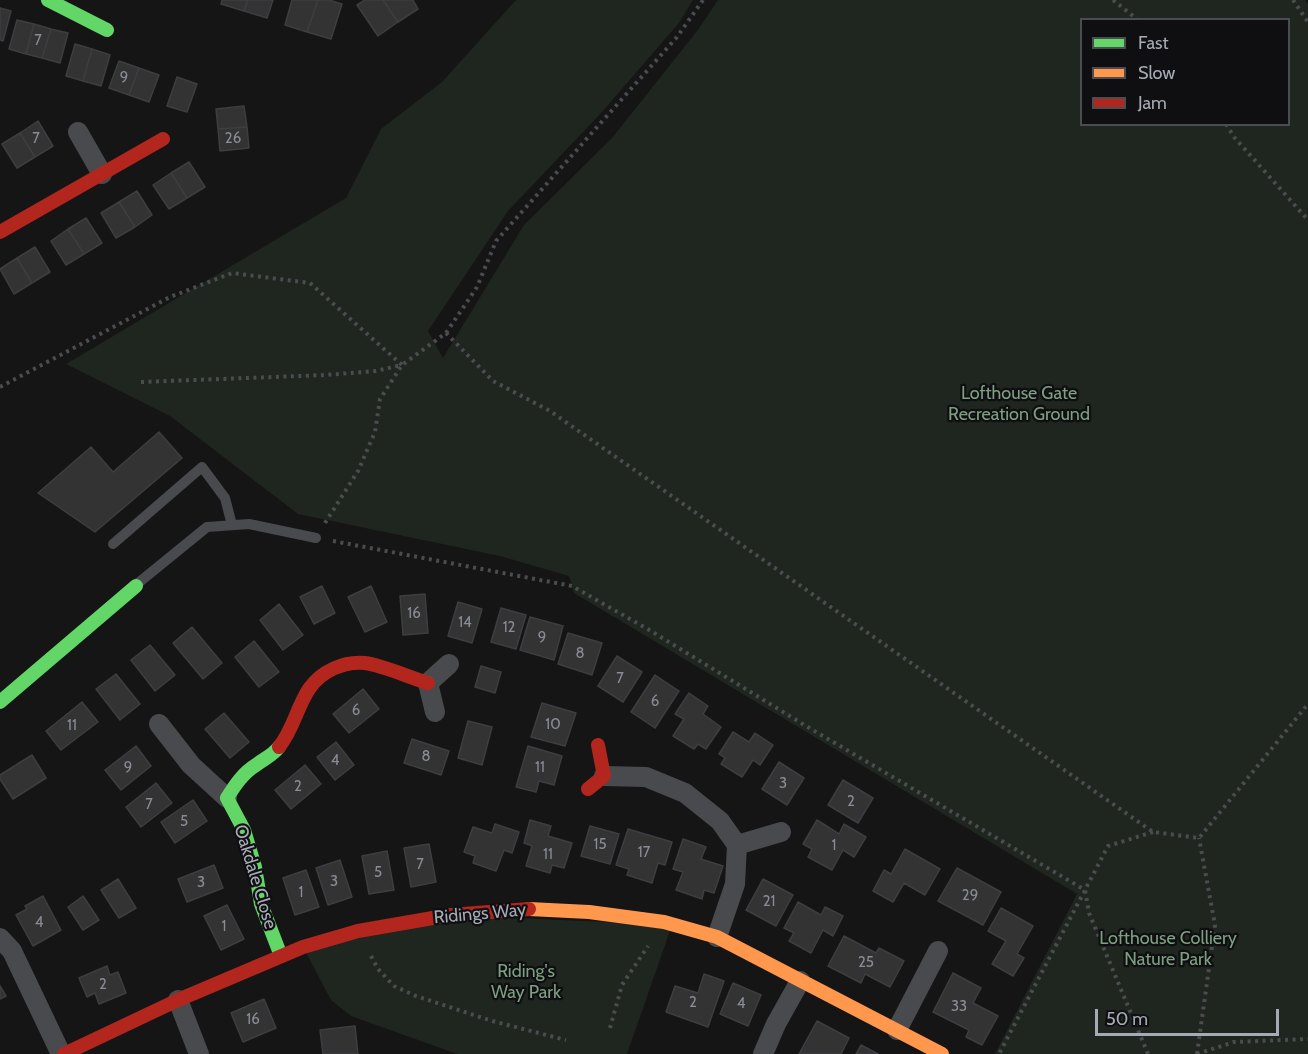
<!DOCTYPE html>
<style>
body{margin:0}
#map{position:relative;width:1308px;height:1054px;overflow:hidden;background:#151515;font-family:Cabin,sans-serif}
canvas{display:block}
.legend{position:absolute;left:1080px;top:18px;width:210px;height:108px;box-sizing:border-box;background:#0f0f11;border:2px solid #4b4d53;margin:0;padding:8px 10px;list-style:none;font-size:18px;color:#a6aab5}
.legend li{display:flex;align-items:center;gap:12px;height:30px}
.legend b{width:30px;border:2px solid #4b4d53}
.scale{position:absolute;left:1095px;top:1009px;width:184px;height:27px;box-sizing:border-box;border:3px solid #a6aab5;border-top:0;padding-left:8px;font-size:18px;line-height:21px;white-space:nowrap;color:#a6aab5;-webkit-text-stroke:4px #0f0f11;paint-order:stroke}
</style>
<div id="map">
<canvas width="1308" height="1054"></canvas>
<ul class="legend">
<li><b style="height:8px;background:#63d668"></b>Fast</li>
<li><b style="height:8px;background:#ff974d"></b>Slow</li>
<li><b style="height:8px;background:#b3261e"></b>Jam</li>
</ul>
<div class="scale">50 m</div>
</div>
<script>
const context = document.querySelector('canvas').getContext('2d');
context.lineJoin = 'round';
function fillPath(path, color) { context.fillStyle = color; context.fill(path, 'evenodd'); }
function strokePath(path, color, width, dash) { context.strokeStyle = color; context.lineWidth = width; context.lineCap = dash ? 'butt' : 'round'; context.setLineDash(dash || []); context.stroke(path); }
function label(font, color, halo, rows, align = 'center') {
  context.font = font + ' Cabin,sans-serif'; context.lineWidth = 4.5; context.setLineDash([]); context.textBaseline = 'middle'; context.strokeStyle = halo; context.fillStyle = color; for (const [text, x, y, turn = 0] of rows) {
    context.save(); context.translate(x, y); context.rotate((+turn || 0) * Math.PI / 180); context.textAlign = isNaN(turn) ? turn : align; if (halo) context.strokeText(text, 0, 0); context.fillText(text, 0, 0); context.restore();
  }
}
const green = new Path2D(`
 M516 0H693L679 23 602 112 508 211 428 331 443 358 524 225 612 138 697 31 718 0H1305L1308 4V1054H995L1077 894 574 593 569 576 500 556 298 514 170 416 66 364 346 198 381 129 442 82ZM1082 20H1288V124H1082Z
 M450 915 672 925 627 1054H457L351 1016 331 1000 303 947Z`);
const building = new Path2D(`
 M222 0H248L244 11 221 4Z
 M248 0H273L267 18 244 11Z
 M292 0H318L307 32 285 25Z
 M318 0H329L342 4 331 39 307 32Z
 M365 0H383L398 22 378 36 357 5Z
 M383 0H413L418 9 398 22Z
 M0 8 11 11 3 41 0 40Z
 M17 20 34 24 26 54 9 49Z
 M34 24 51 29 42 58 26 54Z
 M51 29 68 33 60 63 42 58Z
 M75 44 92 49 83 81 66 76Z
 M92 49 110 55 101 86 83 81Z
 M119 61 139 68 129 95 109 88Z
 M139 68 159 75 149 102 129 95Z
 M177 77 197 84 187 112 167 106Z
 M244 106 247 127 218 129 216 109Z
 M38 121 53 146 35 157 20 133Z
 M247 127 249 148 220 151 218 129Z
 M20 133 35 157 17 168 2 144Z
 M189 162 205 187 187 198 171 173Z
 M171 173 187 198 169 209 153 185Z
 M137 191 152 215 135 227 119 202Z
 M119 202 135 227 116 238 101 213Z
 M86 218 102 243 84 254 68 229Z
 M68 229 84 254 66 265 51 241Z
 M35 247 50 272 32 283 17 258Z
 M17 258 32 283 14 294 0 269Z
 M159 432 182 458 95 532 38 493 91 447 113 472Z
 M322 586 335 613 314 624 300 597Z
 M371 586 387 622 365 632 348 597Z
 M425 594 428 633 403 635 400 596Z
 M458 602 482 609 472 643 448 636Z
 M279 604 303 635 283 650 260 620Z
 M501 608 526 615 516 649 491 642Z
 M530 617 563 626 554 660 520 650Z
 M192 627 222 663 203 679 173 643Z
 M568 633 602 643 592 675 558 664Z
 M254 641 279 672 259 687 235 657Z
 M150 645 175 675 155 691 131 660Z
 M617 656 642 672 623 702 598 686Z
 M481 666 501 672 495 693 475 687Z
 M116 674 140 704 120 720 96 689Z
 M655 675 679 691 655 728 631 712Z
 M363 689 379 709 349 733 333 714Z
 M689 693 708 706 703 714 721 727 706 749 698 744 694 749 673 736 684 719 675 714Z
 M82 702 98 722 61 750 46 731Z
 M542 703 576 713 565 746 531 737Z
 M224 713 249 742 230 758 205 729Z
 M468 721 492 727 482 765 458 758Z
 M733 732 749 742 755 733 773 745 760 765 753 760 742 777 721 764 725 758 719 754Z
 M412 739 449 751 441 775 404 763Z
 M336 742 354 765 335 780 317 757Z
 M136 746 151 766 121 790 105 770Z
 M528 746 562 756 554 785 539 781 536 792 516 787Z
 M32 755 46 778 13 799 0 779V775Z
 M779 762 804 778 787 805 762 789Z
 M305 765 321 784 291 809 275 790Z
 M843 780 873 798 858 823 828 805Z
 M156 783 172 803 141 827 126 807Z
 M193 800 207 821 175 843 161 822Z
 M530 820 551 826 548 836 572 843 564 868 552 865 550 873 526 866 532 846 524 843Z
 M817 820 839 834 844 824 866 837 854 857 843 850 832 870 808 857 812 849 803 844Z
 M495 824 519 832 512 853 504 850 496 871 473 863 475 856 464 852 473 827 492 833Z
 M590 826 619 834 610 864 581 856Z
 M628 829 672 842 665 865 658 863 652 883 627 875 629 869 616 865Z
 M683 839 706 847 701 859 723 866 714 893 704 890 702 899 676 890 683 872 673 869Z
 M429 844 436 882 411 887 404 848Z
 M905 849 940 869 925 895 904 883 893 902 873 891 884 870 891 874Z
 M387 851 394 890 369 894 362 856Z
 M340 860 352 897 328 905 316 868Z
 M214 865 223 888 187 902 178 879Z
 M957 868 1001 892 983 925 938 901Z
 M306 870 319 907 295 915 283 878Z
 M118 879 136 908 119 918 101 890Z
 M763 879 793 895 776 926 746 910Z
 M43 896 61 930 33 946 16 915 27 909 25 906Z
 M83 896 99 920 83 930 68 907Z
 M798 902 821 915 825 907 843 916 833 936 823 930 811 953 789 941 794 933 784 928Z
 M227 905 244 939 221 950 204 916Z
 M1001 908 1033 926 1017 954 1024 958 1013 976 992 964 1006 941 988 931Z
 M844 936 876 953 879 948 904 961 890 987 865 974 861 983 828 966Z
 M107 966 110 975 118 972 126 993 99 1004 95 993 87 997 79 978Z
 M953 973 981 988 973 1003 998 1016 982 1045 966 1037 969 1030 933 1012Z
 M704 974 724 981 708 1027 666 1012 675 986 698 993Z
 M733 983 761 995 748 1026 720 1014Z
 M0 986 6 996 0 999Z
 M264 999 276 1028 243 1042 231 1013Z
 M817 1021 849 1038 841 1054H799Z
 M355 1026 358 1054H323L320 1030Z
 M861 1045 878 1054H856Z`);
const path = new Path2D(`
 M1113 0 1138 20
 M1293 0 1308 22
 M1226 124 1234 137 1308 220
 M446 333 493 381 550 411 1153 832 1199 838 1308 704
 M141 382 326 375 376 371 401 365
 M0 387 170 297 232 273 310 283 402 365
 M325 523 358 471 375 432 380 399 402 365 446 333 477 287 496 241 677 37 703 0
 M333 541 572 586 651 631 806 726 1085 890 999 1054
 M371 956 378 969 394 986 416 996 492 1021 566 1040
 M610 1028 622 985 648 946
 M1148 1054 1089 913 1085 890 1108 846 1153 832
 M1197 1054 1215 925 1199 838
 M1197 1054 1234 1042 1308 1039`);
const lane = new Path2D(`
 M113 544 202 467 225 498 232 525
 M137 584 207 527 249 524 316 538`);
const street = new Path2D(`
 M78 132 102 174
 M435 712 428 683 449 664
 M159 724 191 765 227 798
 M604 776 646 777 685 793 720 821 737 845 735 884 717 937
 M737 845 781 832
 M0 938 12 951 61 1054
 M178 1000 199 1054
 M897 1030 938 951
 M763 1054 776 1024 800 981`);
const fast = new Path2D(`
 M48 0 107 30
 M0 702 136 586
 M279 747C272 756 265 758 256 765 243 773 235 785 227 798L244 830 255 867 261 904 281 956`);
const slow = new Path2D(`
 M529 909 589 912 664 922 717 937 942 1054`);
const jam = new Path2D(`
 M0 232 163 139
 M279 747C293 730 297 707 309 689 321 671 344 661 365 663 382 665 411 678 428 683
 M588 789 604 776 598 745
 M64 1054 178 1000 303 947 358 931 450 915 529 909`);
const numberNames = [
 ["7",38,41],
 ["9",124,78],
 ["7",36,139],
 ["26",233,139],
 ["16",414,614],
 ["14",465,623],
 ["12",509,628],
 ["9",542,638],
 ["8",580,654],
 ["7",620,679],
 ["6",655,702],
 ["6",356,711],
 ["10",553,725],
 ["11",72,726],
 ["8",426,757],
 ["4",335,761],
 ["9",128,768],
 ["11",540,768],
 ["3",783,784],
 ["2",298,787],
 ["2",851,802],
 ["7",149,805],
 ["5",184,822],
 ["15",600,845],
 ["1",834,846],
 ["17",644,853],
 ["11",548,855],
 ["7",420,865],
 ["5",378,873],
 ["3",334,882],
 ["3",201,883],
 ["1",301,893],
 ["29",970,896],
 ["21",769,902],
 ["4",39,923],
 ["1",224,927],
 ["25",866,963],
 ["2",103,985],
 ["2",693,1003],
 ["4",741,1004],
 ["33",959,1007],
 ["16",253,1020]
];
const parkNames = [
 ["Lofthouse Gate",1019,394],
 ["Recreation Ground",1019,415],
 ["Lofthouse Colliery",1168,939],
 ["Nature Park",1168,960],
 ["Riding's",526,972],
 ["Way Park",526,993]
];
const streetNames = [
 ["Oakdale Close",255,877,73],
 ["Ridings Way",480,914,-5]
];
fillPath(green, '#1f251f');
fillPath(building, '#333334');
strokePath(building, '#3d3e41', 1.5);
strokePath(path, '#4b4c4f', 4, [3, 4.5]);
strokePath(lane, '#494a4d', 10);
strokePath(street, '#494a4d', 20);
strokePath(fast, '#63d668', 14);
strokePath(slow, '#ff974d', 14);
strokePath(jam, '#b3261e', 14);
label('15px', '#898c95', null, numberNames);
label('18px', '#7e9f82', '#0f0f11', parkNames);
label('18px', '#a6aab5', '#0f0f11', streetNames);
</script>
